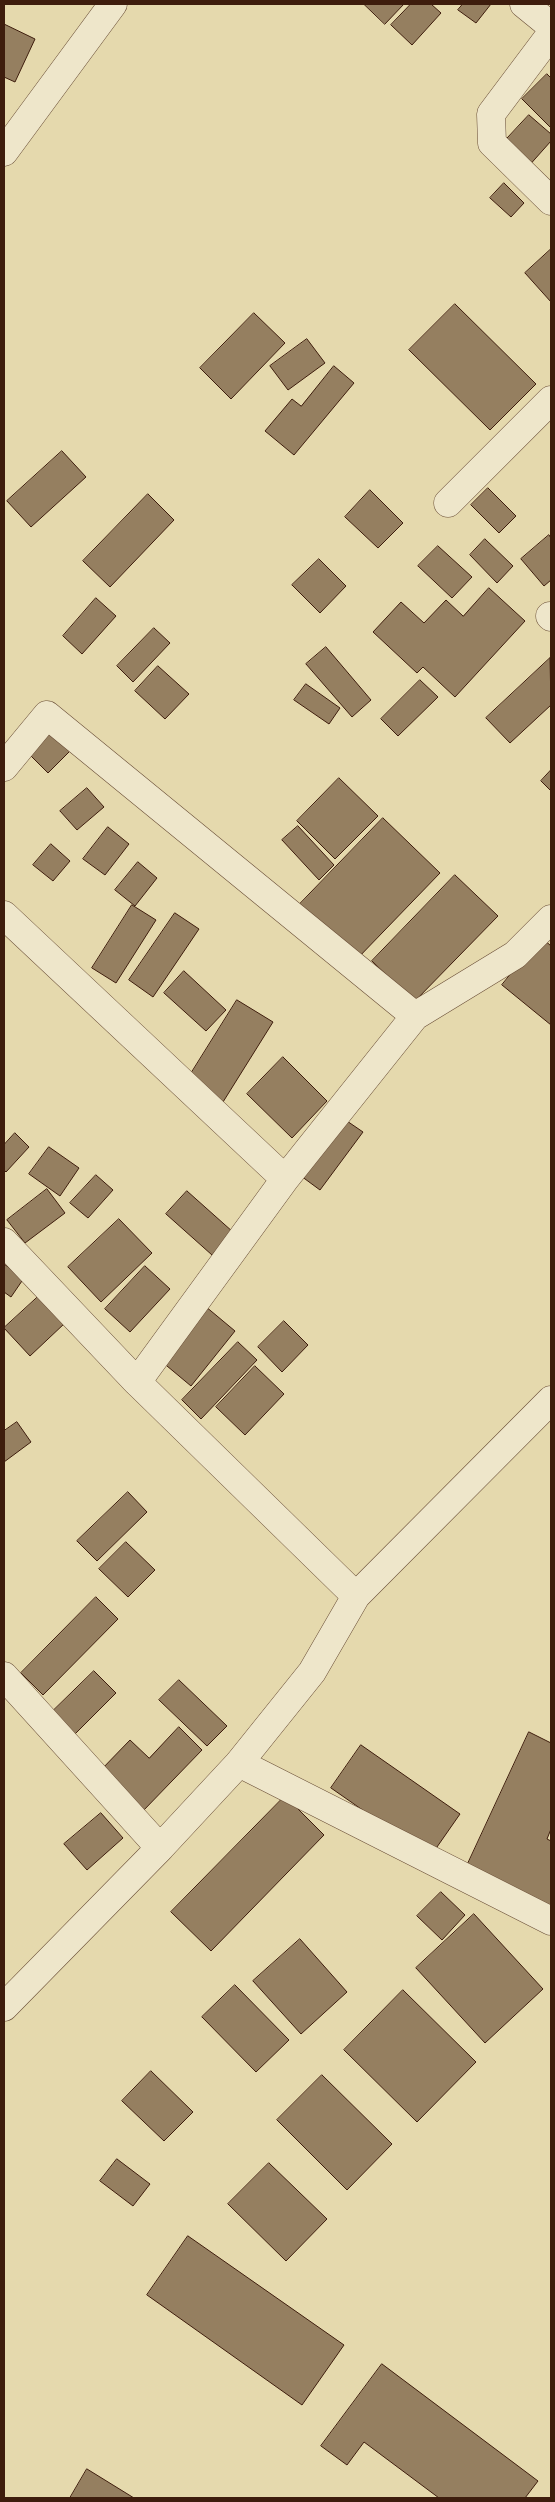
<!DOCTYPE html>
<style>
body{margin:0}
#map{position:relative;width:555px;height:2502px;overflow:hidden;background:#e5d9ad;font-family:"Old Standard TT",serif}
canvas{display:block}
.frame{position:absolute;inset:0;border:5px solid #3e1d0d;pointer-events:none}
</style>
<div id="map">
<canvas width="555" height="2502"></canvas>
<div class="frame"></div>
</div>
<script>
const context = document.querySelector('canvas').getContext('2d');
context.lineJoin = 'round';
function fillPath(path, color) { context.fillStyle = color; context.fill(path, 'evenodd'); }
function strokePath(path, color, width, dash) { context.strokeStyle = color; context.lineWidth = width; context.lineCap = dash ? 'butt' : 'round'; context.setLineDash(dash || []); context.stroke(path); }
const building = new Path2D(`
 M364 4H404L385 24Z
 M411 4H431L441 13 412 45 391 25Z
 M463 4H491L476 23 458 10Z
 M4 24 35 39 15 82 4 77Z
 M547 74 551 78V128L522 99Z
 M529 115 551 134V141L527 168 502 144Z
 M504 183 524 203 511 217 490 198Z
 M551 249V302L525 273Z
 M455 304 536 384 490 430 409 350Z
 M254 313 285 343 231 399 200 368Z
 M307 339 325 363 288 390 270 366Z
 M334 366 354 383 294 455 265 431 292 399 301 406Z
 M62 451 86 477 31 527 7 501Z
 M488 488 516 516 499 533 471 505Z
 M370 490 403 523 378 548 345 517Z
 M148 494 174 520 110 587 83 561Z
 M549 535 551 538V580L544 586 521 559Z
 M485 539 513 566 497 583 470 555Z
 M438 546 472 577 452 598 418 566Z
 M319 559 346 586 320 613 292 585Z
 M489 588 525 621 455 697 423 667 417 673 373 632 401 602 424 623 446 600 463 616Z
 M96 598 116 616 82 654 63 636Z
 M154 628 170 643 133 682 117 666Z
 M326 647 371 700 352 717 306 664Z
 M550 658 551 705 510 743 486 718Z
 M158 666 189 694 165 719 135 691Z
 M420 680 438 697 398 736 381 719Z
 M306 684 340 708 329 724 294 700Z
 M47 729 70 751 48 773 26 751Z
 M551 770V791L541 781Z
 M339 778 378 816 335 859 297 821Z
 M87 788 104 807 77 830 60 811Z
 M383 818 440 873 355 961 298 906Z
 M298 826 334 865 319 880 282 840Z
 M108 827 129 844 105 875 83 859Z
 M51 844 70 861 53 881 33 865Z
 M138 862 157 878 135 906 115 890Z
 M455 875 498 916 414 1002 372 961Z
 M132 905 156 920 116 983 92 968Z
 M175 913 199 929 153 997 129 980Z
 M541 937 551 946V1025L502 985Z
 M184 971 226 1010 206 1031 164 993Z
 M237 1000 273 1022 223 1102 187 1080Z
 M283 1057 327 1101 292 1138 247 1094Z
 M344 1119 363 1132 320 1190 301 1176Z
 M15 1133 29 1147 6 1172 4 1170V1145Z
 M49 1147 79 1168 60 1196 29 1174Z
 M96 1175 113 1190 88 1218 70 1203Z
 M47 1189 65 1213 25 1243 7 1220Z
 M187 1191 233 1232 212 1255 166 1214Z
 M119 1219 152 1253 101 1302 68 1267Z
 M4 1264 24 1278 11 1297 4 1292Z
 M145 1266 170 1289 130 1332 105 1309Z
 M40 1295 65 1323 30 1356 4 1328Z
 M205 1306 235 1331 191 1386 161 1361Z
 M284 1321 308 1345 282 1372 258 1347Z
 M238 1342 257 1360 201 1419 182 1400Z
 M255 1366 284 1394 245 1435 216 1407Z
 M17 1422 31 1442 4 1462V1431Z
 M128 1492 147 1512 97 1561 77 1541Z
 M126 1542 155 1570 128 1597 99 1569Z
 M96 1597 118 1619 43 1695 21 1673Z
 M94 1671 116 1693 75 1734 52 1712Z
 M179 1680 227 1726 207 1746 159 1700Z
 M179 1727 202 1750 142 1812 99 1772 130 1740 149 1758Z
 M529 1732 551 1743V1829L547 1839 551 1841V1911L465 1870Z
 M361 1745 460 1814 430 1857 331 1788Z
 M285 1796 324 1835 211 1951 171 1912Z
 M101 1813 123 1838 87 1870 64 1844Z
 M441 1892 465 1915 442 1940 417 1916Z
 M474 1914 543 1989 485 2043 416 1968Z
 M300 1939 347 1992 301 2034 253 1981Z
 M235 1985 289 2040 256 2072 202 2017Z
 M403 1990 476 2062 417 2122 344 2050Z
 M151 2071 193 2112 164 2141 122 2101Z
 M322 2075 392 2144 347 2190 277 2120Z
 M117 2159 150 2184 133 2206 100 2181Z
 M269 2163 327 2219 286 2261 228 2204Z
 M188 2236 344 2345 302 2405 147 2295Z
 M382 2364 538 2481 525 2498H439L364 2442 347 2465 321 2446Z
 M87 2469 134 2498H70Z`);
const minor = new Path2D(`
 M524 4 551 26
 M551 34 491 114 492 143 551 201
 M4 152 113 4
 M448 503 551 400
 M550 616 551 617
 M4 767 47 715 415 1016 285 1179
 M4 915 285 1179 137 1382 356 1596 312 1672 239 1763 160 1848 4 2007
 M415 1016 515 955 551 919
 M4 1242 137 1382
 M356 1596 551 1400
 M4 1676 160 1848
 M239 1763 551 1921`);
fillPath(building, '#957f60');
strokePath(building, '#3e1d0d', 1);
strokePath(minor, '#684c35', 29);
strokePath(minor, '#eee6ca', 28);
</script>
